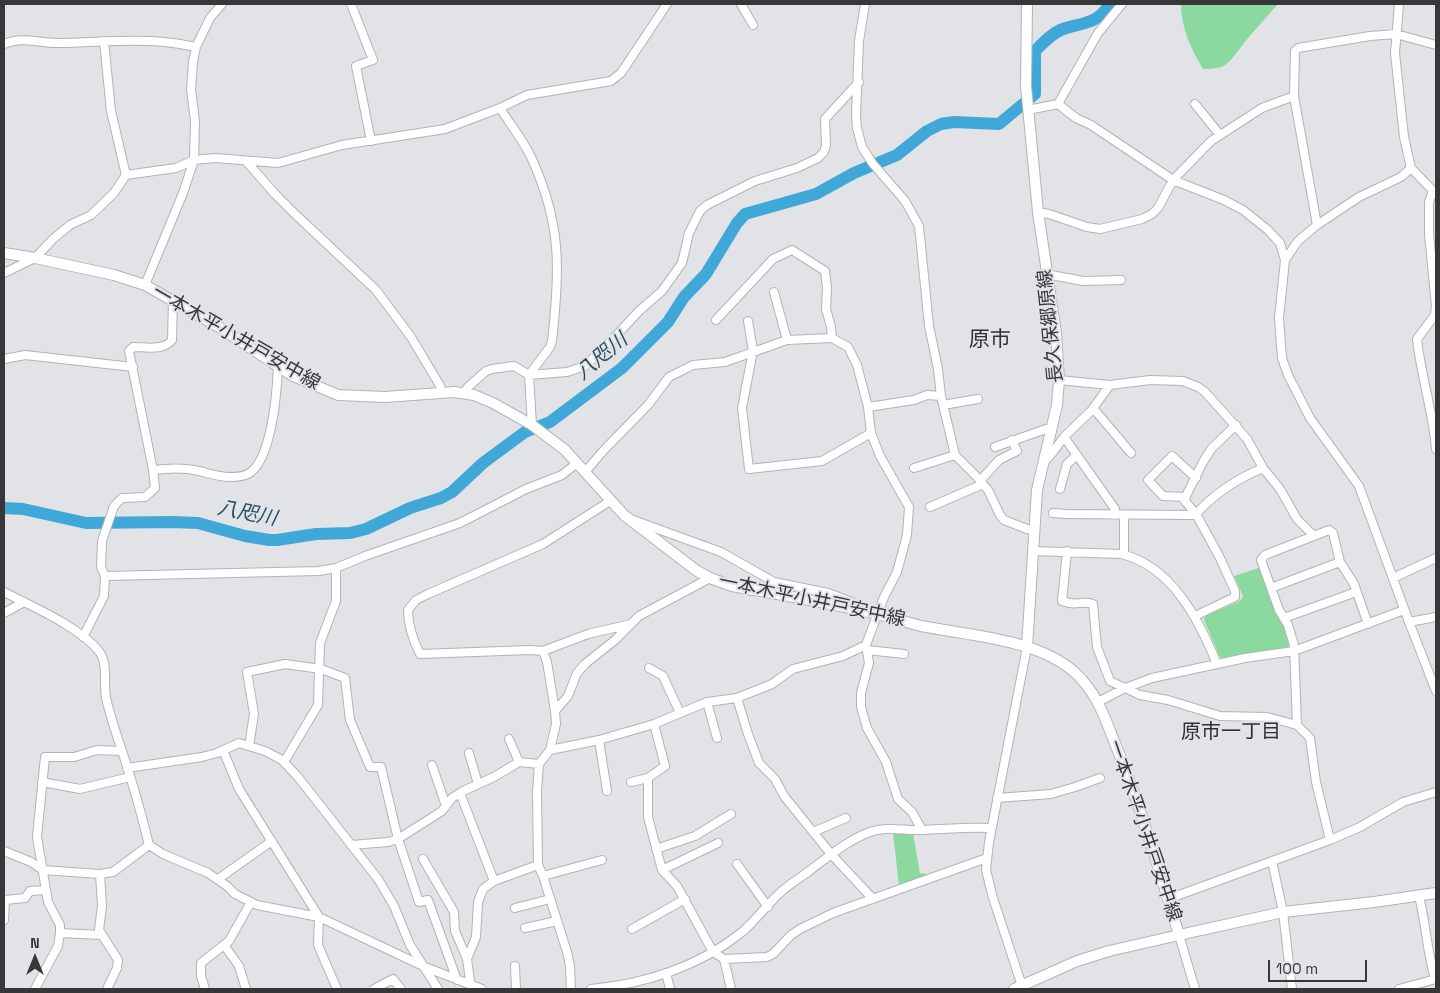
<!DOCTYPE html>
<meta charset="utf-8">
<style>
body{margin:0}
#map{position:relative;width:1440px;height:993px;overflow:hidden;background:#e2e3e7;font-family:"Space Grotesk",sans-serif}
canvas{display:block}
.frame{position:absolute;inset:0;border:5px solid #373739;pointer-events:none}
.north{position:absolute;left:10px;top:933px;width:50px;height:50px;-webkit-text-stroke:4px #e2e3e7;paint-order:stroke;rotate:0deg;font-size:14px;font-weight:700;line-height:20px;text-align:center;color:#373739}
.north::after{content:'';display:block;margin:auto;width:18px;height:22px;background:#373739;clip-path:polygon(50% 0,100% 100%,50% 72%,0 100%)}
.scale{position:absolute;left:1268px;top:960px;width:99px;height:22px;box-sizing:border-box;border:2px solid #373739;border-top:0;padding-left:6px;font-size:15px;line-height:18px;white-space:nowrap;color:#373739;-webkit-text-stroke:4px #e2e3e7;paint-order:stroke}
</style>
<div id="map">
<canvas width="1440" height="993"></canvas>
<div class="frame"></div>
<div class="north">N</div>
<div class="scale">100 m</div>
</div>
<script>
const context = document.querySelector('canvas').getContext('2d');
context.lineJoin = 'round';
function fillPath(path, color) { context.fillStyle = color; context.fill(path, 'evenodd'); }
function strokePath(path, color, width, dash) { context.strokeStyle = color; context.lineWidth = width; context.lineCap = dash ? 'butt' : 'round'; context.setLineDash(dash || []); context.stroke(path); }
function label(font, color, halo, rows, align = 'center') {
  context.font = font + ' "Space Grotesk","Noto Sans JP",sans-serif'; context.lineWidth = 4; context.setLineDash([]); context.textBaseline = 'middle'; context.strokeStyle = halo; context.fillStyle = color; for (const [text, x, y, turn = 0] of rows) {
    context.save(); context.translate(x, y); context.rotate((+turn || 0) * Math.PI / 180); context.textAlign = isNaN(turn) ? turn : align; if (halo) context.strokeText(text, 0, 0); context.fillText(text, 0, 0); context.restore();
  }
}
const green = new Path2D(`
 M1181 4H1278L1248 38 1230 61 1222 67 1211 69H1203C1191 49 1181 28 1181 4Z
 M1259 568 1276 611 1284 626 1289 645 1287 648 1224 659 1220 657 1204 620 1205 616 1240 601 1243 596 1234 576Z
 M893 832 913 833 920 873 934 875 899 887Z`);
const river = new Path2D(`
 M4 508 23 509 86 523 172 522 198 523 245 536 269 540H277L316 534 350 533 366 529 410 508 441 498 452 492 483 463 510 443 525 432 550 422 622 368 668 322 684 297 706 274 737 223 745 214 816 194 854 173 897 155 927 131 941 124 954 122 999 124 1035 94V51C1043 43 1052 33 1063 29 1084 22 1096 25 1110 4`);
const minor = new Path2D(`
 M351 4 373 60 356 66 371 141
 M741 4 753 25
 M865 4 859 41 856 115 857 128 862 147 873 164 905 201 919 226 929 326 938 369 941 396 955 455 977 477 988 490 1000 515 1004 520 1027 529 1034 530
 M4 44C22 36 38 43 57 43 93 43 130 38 165 42 176 43 186 45 196 47
 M1058 104 1098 33 1122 4
 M1195 104 1220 135
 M500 108C510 124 523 140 531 157 562 224 560 270 552 341L550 347 529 375 532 425
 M1028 110 1058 104 1076 118 1091 125 1173 180 1224 200 1243 210 1268 230 1280 243 1285 260 1279 318 1282 358 1288 375 1310 418 1359 486 1409 622 1436 617
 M246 161 275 194 296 215 376 290 411 337 439 384 443 393
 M1411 168 1436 194
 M126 175 176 168 194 160 215 158 278 163 342 145 445 129 500 108 527 95 611 81 621 73 667 4
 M1433 191 1429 202V234L1436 306 1435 315 1417 339C1421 376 1433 412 1436 449
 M1038 212 1049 214 1087 227 1100 229 1142 219 1152 214 1158 208 1173 180 1211 141 1262 108 1294 96
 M1317 225 1294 96 1295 51 1298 48 1370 36 1396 34 1436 45
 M1285 260 1298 241 1317 225 1359 197 1401 177 1411 168 1404 137 1395 53 1399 4
 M4 273 35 258 53 239 70 225 91 215 114 193 126 175 111 111 104 41
 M1046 274 1083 281 1121 280
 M145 285 183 193 194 160 195 121 191 90 193 62 196 47 210 18 222 4
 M774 292 787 340
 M716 320 773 259 792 250 825 271 827 288 826 309 831 327 832 338
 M748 321 753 351 742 408 749 469 822 461 871 433
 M4 359 25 355 133 367
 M1059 380 1110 385
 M464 394 467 388 486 371 492 369 514 366 529 375 567 372 585 366 614 338 639 311 662 291 682 263 689 233 700 211 707 205 755 181 797 168 818 158 824 152 826 145 825 119 859 82
 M943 405 978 399
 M868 407 914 400 927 395 941 396
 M1093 408 1131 453
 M1064 437 1115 509 1114 515
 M995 447 1046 429 1052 431
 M1045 461 1053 452 1064 437 1091 411 1110 385 1150 380 1183 381 1198 387 1205 392 1247 439 1263 468 1280 489 1297 519 1314 536
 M914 468 955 455
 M153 470C168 468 183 467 199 471 208 473 219 477 229 477 235 477 242 477 248 474 272 461 277 391 278 366
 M585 472 604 450 648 405 669 377 693 365 725 362 787 340 832 338 848 347 857 365 868 407 871 433 880 456 909 507 907 535 897 572 884 597 866 645 869 663 861 693V707L867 728 886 762 898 799 912 812 922 830
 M980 481 999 460 1017 451 1012 440
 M1060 489 1067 464 1077 455
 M1186 497 1163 496 1148 480 1172 456 1196 478
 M930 507 983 484
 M1053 513 1066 514 1192 515 1196 514
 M1196 514 1184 500 1203 462 1212 448 1236 425
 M1124 515V554
 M633 520 721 552 774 582 828 593 852 602 860 611
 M1033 551 1121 554C1172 566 1199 620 1217 664
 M1067 551 1062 601C1077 607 1080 600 1093 604L1097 647 1110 681 1140 695 1168 700 1220 716 1267 717 1297 725 1310 738 1316 782 1330 840
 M105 576 319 571 336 568 365 556 460 523 526 489 562 475 577 463
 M1393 578 1436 558
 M1271 588 1340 562
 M4 592C31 606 78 626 98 650 109 663 103 682 106 698 113 728 125 757 133 786 139 805 144 825 149 845L163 854 208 873 227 886 235 894 257 905 319 917 425 967 482 989
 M4 613 24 602
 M1195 616 1235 597V591L1219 556 1196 514C1214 494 1239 478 1263 468
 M1284 618 1356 592
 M1409 622 1436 691
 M83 637 104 596 105 576 101 567 102 541 114 506 122 498 145 497 155 488 153 470 129 351 133 347C145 347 164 351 172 340L173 299
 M867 650 904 654
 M543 651 588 634 631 624
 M649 668 663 676 680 713
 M737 698 748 734 759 763 775 779 784 796 831 854 873 899
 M707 702 717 738
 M1098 702 1123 689 1152 678 1245 658 1294 651 1404 610
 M555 711 568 696 577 673 585 664 615 640 639 616 710 578
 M1297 725 1294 645 1288 625 1279 610 1261 560 1265 555 1329 530 1333 533 1340 562 1354 584 1368 624
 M509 739 519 762
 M599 740 607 791
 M249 746 254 714 247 672 285 664 321 669 345 678 350 720 370 767H381L398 839 419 902 428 900 457 980
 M223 750 239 789 319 917 318 945 337 989
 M550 750 599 740 654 724 707 702 737 698 772 684 793 669 843 656 866 645
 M469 753 478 784
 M284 762 318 705 320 643 336 601V568
 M432 765 446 806
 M127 768 202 757 217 753 239 743 265 751 282 760 298 777 378 879 394 906 410 945 438 989
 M648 778V817L662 870 677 886 713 952 724 959 767 957 773 954 791 935 800 929 833 913 987 858
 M42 782 80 789 130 777
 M631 782 648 778 665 766 654 724
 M460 793 494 881
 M997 798 1051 794 1075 787 1100 778
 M813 832 846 818
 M351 845 388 842 398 839 442 811 452 798 463 791 494 777 519 762 539 764
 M656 849 695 836 731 814
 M4 851 31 862 43 870 100 874 113 872 149 845
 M423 859 454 912 455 931 467 959
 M1272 861 1283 912 1292 989
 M737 864 768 907
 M662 870 718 843
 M100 874 102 906 99 930 118 960 117 968 107 989
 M543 876 602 860
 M218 879 272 841
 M1419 896C1426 924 1427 952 1435 979
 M1168 899 1330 840 1360 827 1403 802 1436 792
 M515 908 550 899
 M4 920 5 900 25 898 30 891 46 890
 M525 928 557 921
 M632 929 685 899
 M60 933 102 935
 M1179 935 1195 989
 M224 945 239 966 246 989
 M724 959 731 989
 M515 966 516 989
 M666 973 670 989
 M471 988 467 959 476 937 478 902 483 889 494 881 538 865
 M35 989 58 946 60 933V925L48 902 37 837 45 757H74L97 750 122 751
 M205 989 201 976V963L229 941 251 902
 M374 989 393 979 401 989
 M571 989 570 966 567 952 543 876 538 865 537 792 539 764 550 750 556 724 555 711 547 662 543 651 530 650 420 654C413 640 408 626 408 610L416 600 428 594 543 544 610 501
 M591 989C644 984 699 967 742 932 756 920 767 904 782 891 790 884 800 878 809 871 828 857 848 840 870 832 887 826 905 831 923 830 946 829 968 827 991 828
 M1023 989 993 898 986 870 989 842 1027 647
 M1399 989 1436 979`);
const major = new Path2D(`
 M4 253 35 258 114 275 145 285 219 327 293 376 338 395 385 397 454 392 474 395 493 403 532 425 565 450 624 515 697 571 710 578 732 586C781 595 829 603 877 614 892 618 907 622 921 626 971 636 1048 639 1083 681 1098 698 1106 720 1114 741 1140 804 1159 870 1179 935
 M1027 647 1037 490 1057 405 1059 380 1056 333 1038 212 1026 86 1027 4
 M1014 989 1077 961 1109 951 1179 935 1283 912 1374 902 1436 893`);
const streetNames = [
 ["長久保郷原線",1051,326,-96],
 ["一本木平小井戸安中線",236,338,30],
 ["一本木平小井戸安中線",812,601,12],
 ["一本木平小井戸安中線",1144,831,71]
];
const waterNames = [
 ["八咫川",602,357,-40],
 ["八咫川",247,514,11]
];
const neighbourhoodNames = [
 ["原市一丁目",1231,733]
];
const quarterNames = [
 ["原市",990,340]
];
fillPath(green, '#8bd99e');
strokePath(river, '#3fa8d9', 12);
strokePath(minor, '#b2b3b7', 10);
strokePath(major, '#b2b3b7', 12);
strokePath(minor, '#fff', 8);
strokePath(major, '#fff', 10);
label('19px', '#373739', '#e2e3e7', streetNames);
label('italic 20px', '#255066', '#e2e3e7', waterNames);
label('20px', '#2f3033', '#e2e3e7', neighbourhoodNames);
label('21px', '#2f3033', '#e2e3e7', quarterNames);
</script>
